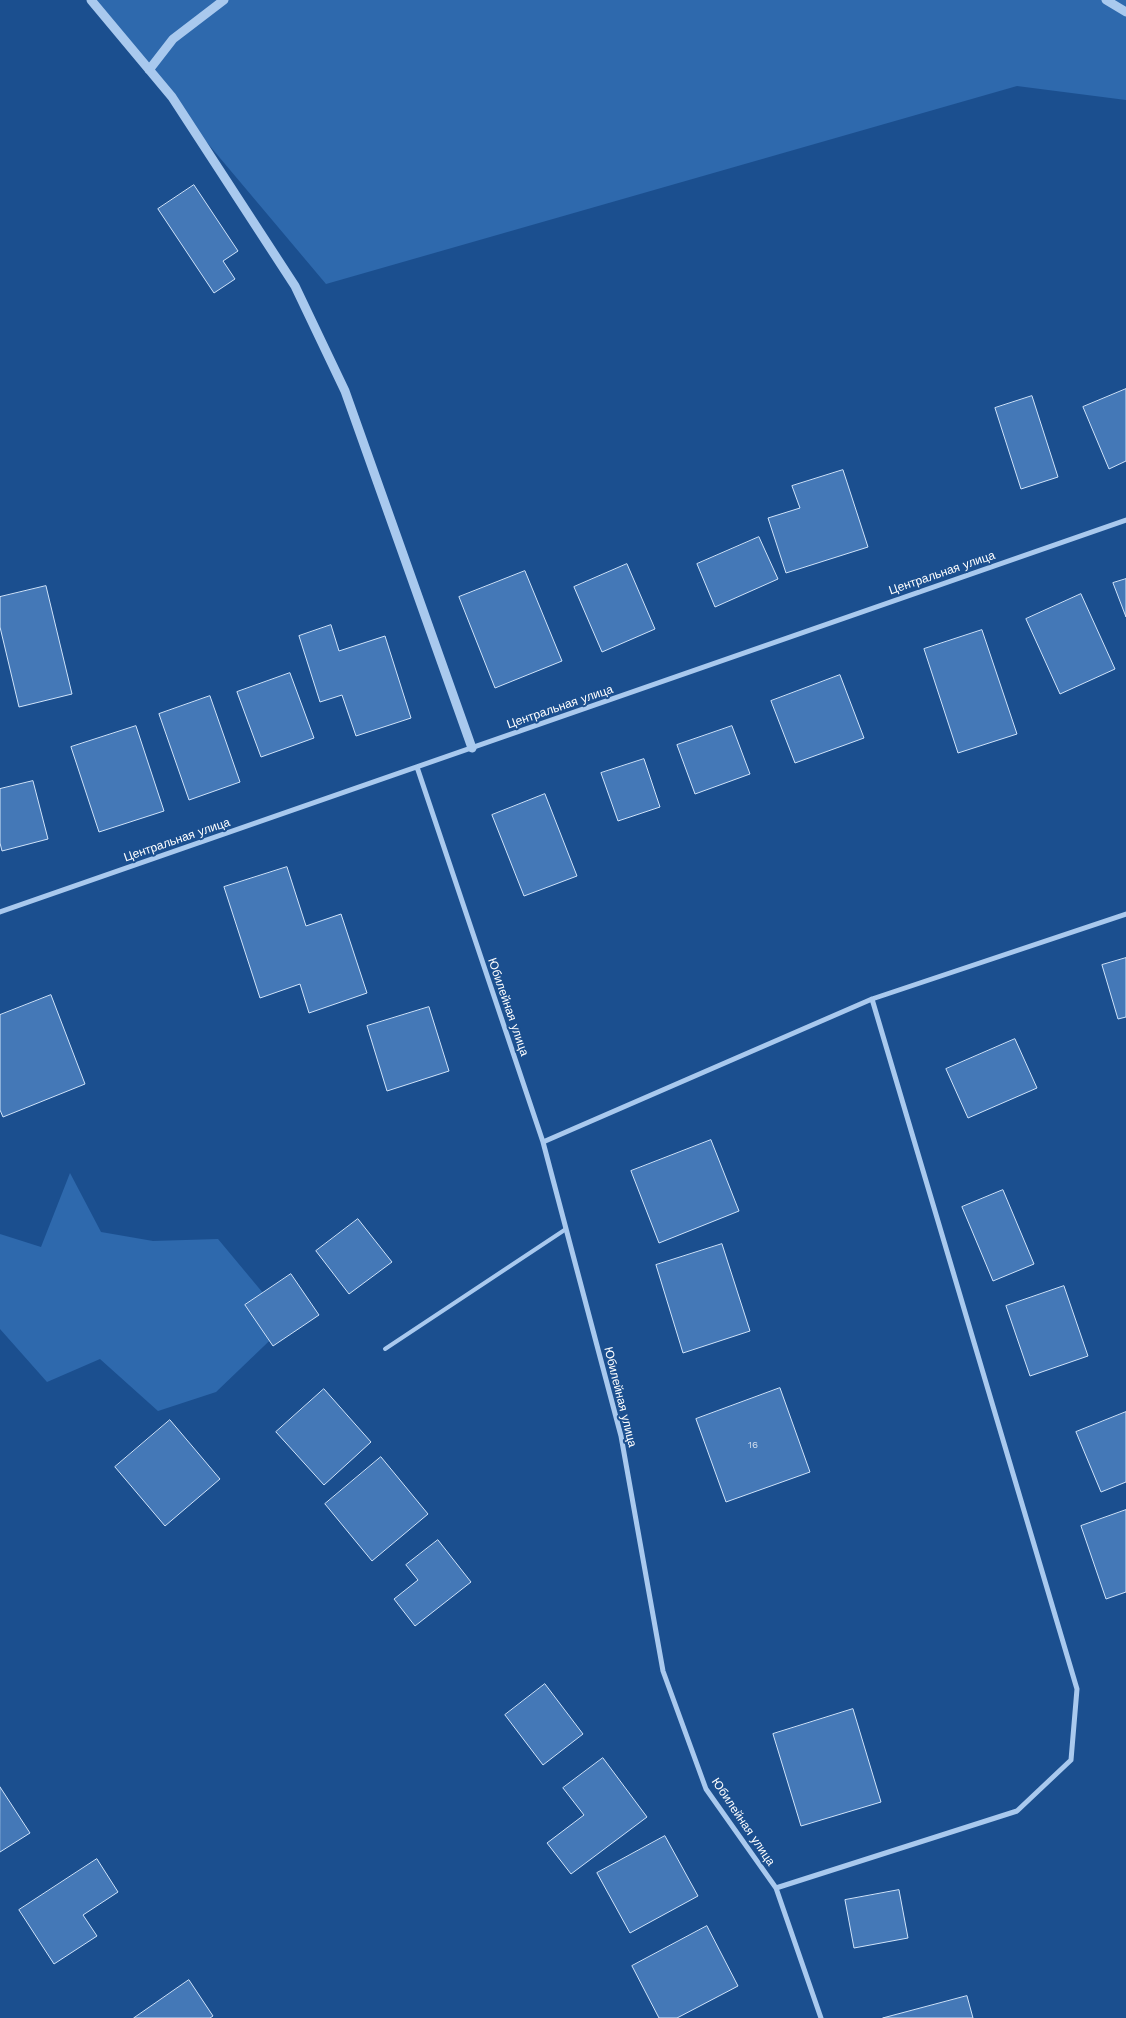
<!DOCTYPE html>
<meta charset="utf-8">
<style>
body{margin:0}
canvas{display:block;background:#1b4f8f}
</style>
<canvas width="1126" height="2018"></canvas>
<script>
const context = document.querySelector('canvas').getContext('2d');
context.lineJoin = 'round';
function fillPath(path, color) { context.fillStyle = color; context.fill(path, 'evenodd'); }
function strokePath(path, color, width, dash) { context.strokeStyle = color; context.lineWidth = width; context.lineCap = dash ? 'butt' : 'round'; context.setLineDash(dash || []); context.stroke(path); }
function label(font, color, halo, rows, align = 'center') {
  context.font = font + ' "Work Sans",sans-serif'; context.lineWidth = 4; context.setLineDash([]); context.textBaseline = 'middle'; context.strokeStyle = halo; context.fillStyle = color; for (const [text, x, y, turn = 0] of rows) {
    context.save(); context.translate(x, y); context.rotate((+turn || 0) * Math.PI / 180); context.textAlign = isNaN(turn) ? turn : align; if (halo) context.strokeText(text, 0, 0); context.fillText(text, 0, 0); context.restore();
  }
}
const green = new Path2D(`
 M87 0H1126V100L1017 86 326 284Z
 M70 1173 101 1232 153 1241 218 1239 288 1323 216 1392 158 1411 100 1359 47 1382 0 1329V1234L41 1247Z`);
const building = new Path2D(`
 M194 185 238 251 223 261 235 279 214 293 158 209Z
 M1126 389V461L1109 469 1083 407Z
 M1032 396 1058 477 1021 489 995 408Z
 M843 470 868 547 786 573 768 518 800 508 792 486Z
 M759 537 778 579 715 607 697 564Z
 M627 564 655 629 602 652 574 587Z
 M525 571 562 661 495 688 459 597Z
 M1126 579V617L1113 583Z
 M46 586 72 694 19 707 0 627V597Z
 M1081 594 1115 669 1060 694 1026 619Z
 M331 625 339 651 385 636 411 718 356 736 342 695 320 702 299 636Z
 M982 630 1017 734 958 753 924 649Z
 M290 673 314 738 261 757 237 692Z
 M840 675 864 738 795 763 771 701Z
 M210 696 240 782 189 800 159 714Z
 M136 726 164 811 99 832 71 747Z
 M732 726 750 774 695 794 677 745Z
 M644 759 660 807 618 821 601 773Z
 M33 781 48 839 2 851 0 843V789Z
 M545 794 577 876 524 896 492 815Z
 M287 867 306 926 341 914 367 993 309 1013 300 984 260 998 224 887Z
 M1126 958V1017L1118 1019 1102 965Z
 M51 995 85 1084 3 1117 0 1110V1015Z
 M429 1007 449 1071 387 1091 367 1026Z
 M1015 1039 1037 1088 968 1118 946 1069Z
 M711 1140 739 1211 659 1243 631 1171Z
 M1003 1190 1034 1264 993 1281 962 1207Z
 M358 1219 392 1262 349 1294 316 1251Z
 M722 1244 750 1331 683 1353 656 1265Z
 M291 1274 319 1315 273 1346 245 1305Z
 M1064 1286 1088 1356 1030 1376 1006 1306Z
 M780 1388 810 1472 726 1502 696 1419Z
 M324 1389 371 1442 324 1485 276 1432Z
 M1126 1412V1482L1101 1492 1076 1432Z
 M170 1420 220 1479 165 1526 115 1467Z
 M381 1457 428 1514 372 1561 325 1504Z
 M1126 1510V1592L1106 1599 1081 1526Z
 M438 1540 471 1582 415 1626 394 1599 418 1580 406 1565Z
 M545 1684 583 1734 543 1765 505 1715Z
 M853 1709 881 1802 801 1826 773 1734Z
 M603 1758 647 1817 571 1874 547 1843 584 1815 563 1788Z
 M0 1787 30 1833 0 1852Z
 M665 1836 698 1896 630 1933 597 1873Z
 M97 1859 118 1892 83 1915 97 1936 54 1964 19 1910Z
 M899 1890 908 1938 854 1948 845 1900Z
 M707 1926 738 1986 677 2018H659L632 1966Z
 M189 1980 213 2016 210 2018H134Z
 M967 1996 973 2018H883Z`);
const service = new Path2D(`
 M385 1349 566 1229`);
const minor = new Path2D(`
 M417 767 543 1142 621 1436 663 1671 706 1789 776 1888 821 2018
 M0 912 1126 520
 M543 1142 872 999 1126 914
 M776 1888 1017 1811 1071 1760 1077 1689 872 999`);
const tertiary = new Path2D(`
 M91 0 172 97 295 286 345 391 472 748
 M1106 0 1126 12
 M149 70 173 39 224 0`);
const numberNames = [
 ["16",753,1445]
];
const streetNames = [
 ["Центральная улица",942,573,-19],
 ["Центральная улица",560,707,-19],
 ["Центральная улица",177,840,-19],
 ["Юбилейная улица",508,1007,71],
 ["Юбилейная улица",620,1397,76],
 ["Юбилейная улица",743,1822,56]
];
fillPath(green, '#2e69ad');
fillPath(building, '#4478b7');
strokePath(building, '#cfe3fa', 1);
strokePath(service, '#a9c9ee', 4);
strokePath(minor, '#a9c9ee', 5);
strokePath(tertiary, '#a9c9ee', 9);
label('10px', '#d0dded', null, numberNames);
label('12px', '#fff', '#1b4f8f', streetNames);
</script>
